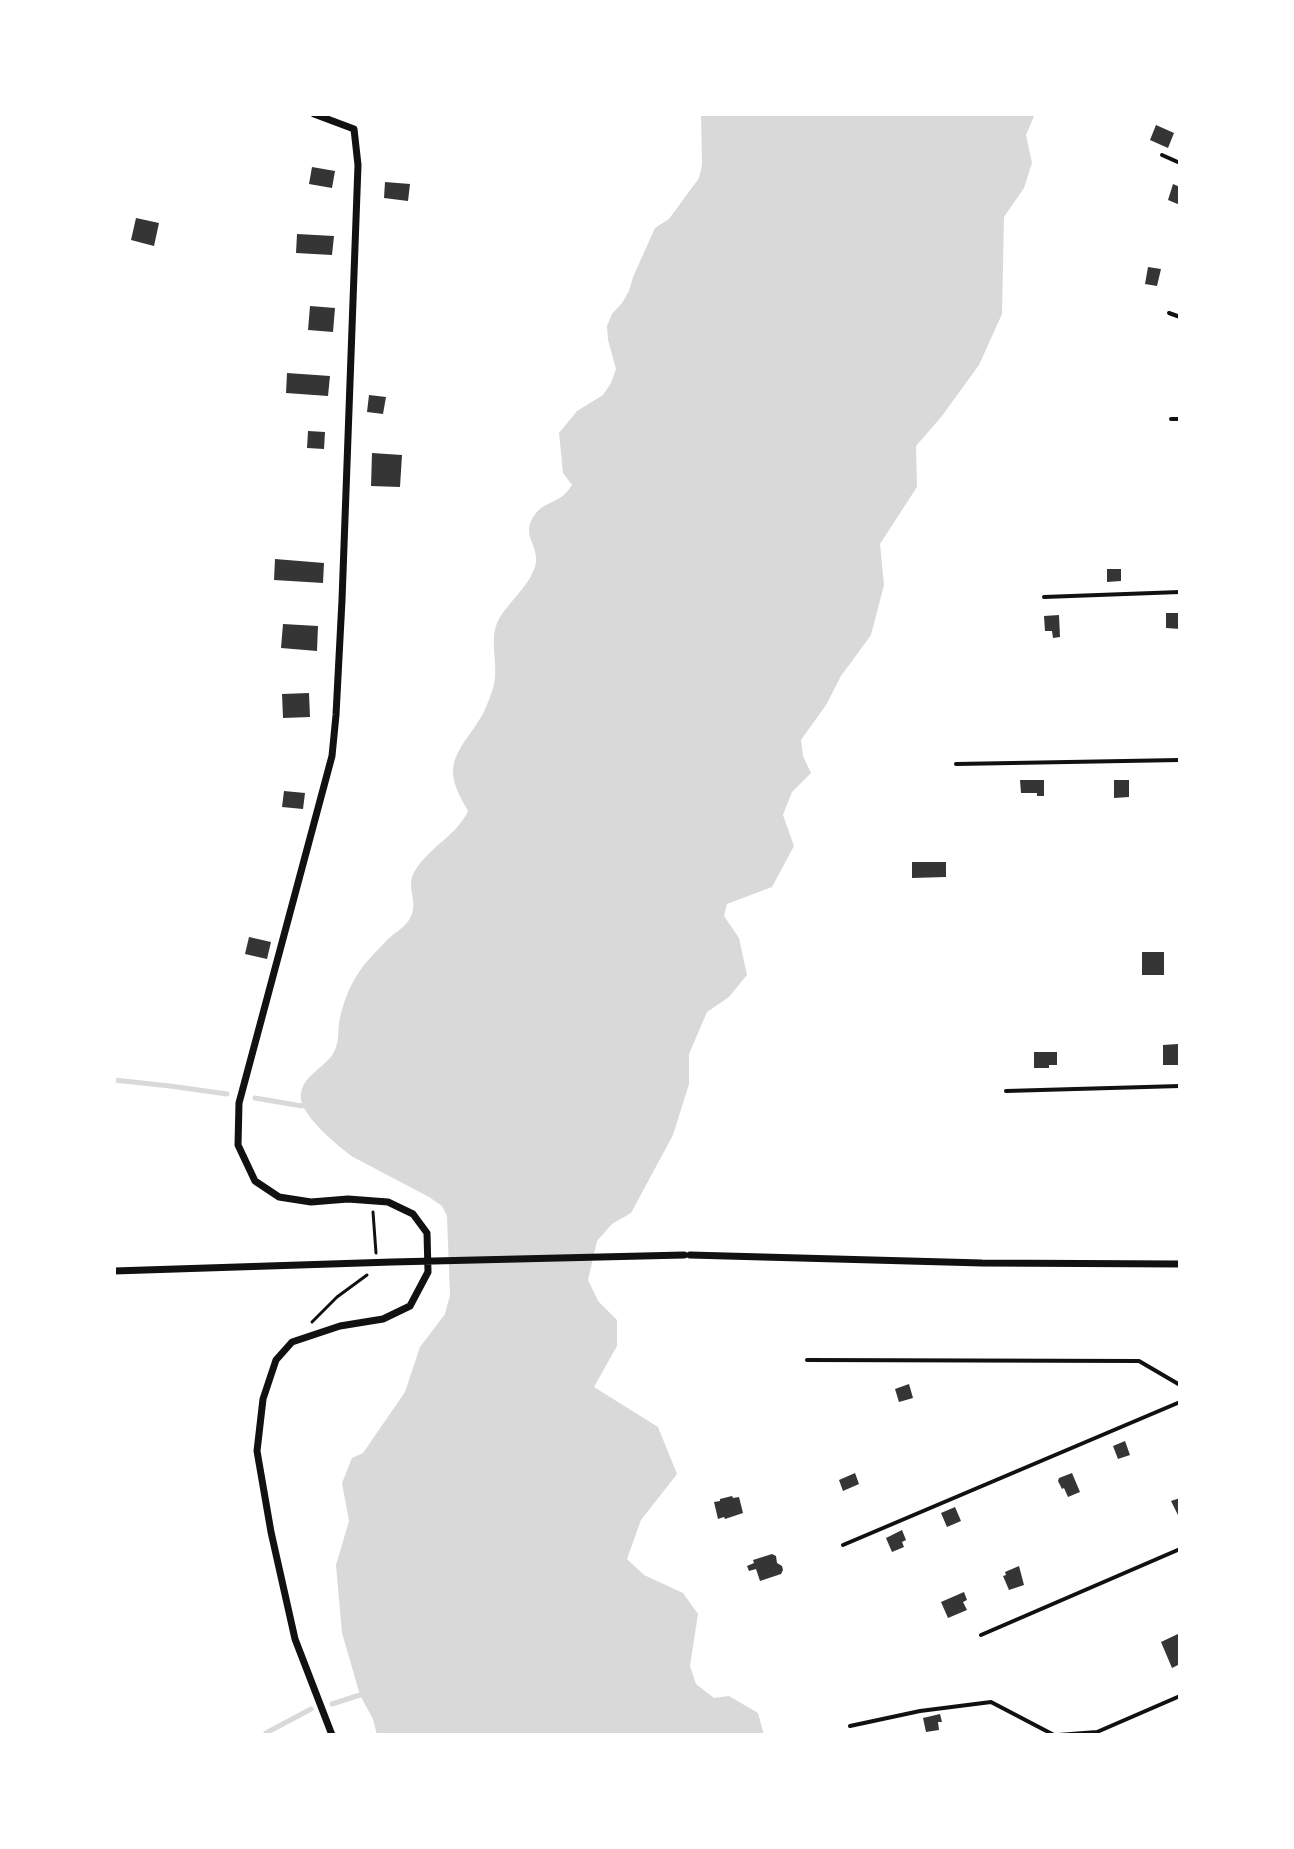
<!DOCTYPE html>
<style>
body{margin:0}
#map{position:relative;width:1294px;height:1849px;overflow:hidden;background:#fff;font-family:"Noto Sans",sans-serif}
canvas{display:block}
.frame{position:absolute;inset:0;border:116px solid #fff;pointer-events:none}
</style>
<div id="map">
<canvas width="1294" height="1849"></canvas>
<div class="frame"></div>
</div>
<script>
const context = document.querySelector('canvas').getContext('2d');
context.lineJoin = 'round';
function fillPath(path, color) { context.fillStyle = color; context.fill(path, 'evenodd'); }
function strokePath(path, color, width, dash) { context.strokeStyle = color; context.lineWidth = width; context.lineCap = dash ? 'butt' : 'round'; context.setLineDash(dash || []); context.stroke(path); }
const water = new Path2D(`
 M701 114H1035L1026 135 1032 163 1024 188 1004 217 1002 314 979 365 942 416 916 446 917 487 880 544 884 585 871 635 841 676 826 705 801 740 803 756 811 773 792 792 783 815 794 846 772 887 727 904 724 916 739 938 747 975 729 997 707 1012 689 1054V1084L673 1135 631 1213 612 1224 597 1241 588 1280 598 1301 617 1320V1346L594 1387 658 1427 677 1474 641 1520 627 1559 644 1575 683 1593 698 1614 690 1666 696 1684 714 1698 729 1696 758 1713 764 1735H377L373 1719 360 1695 342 1633 336 1565 349 1521 342 1483 352 1458 363 1453 405 1392 420 1347 445 1314 450 1295 447 1216 442 1206 429 1197 353 1157C339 1147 304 1118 301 1100 298 1074 330 1068 336 1047 339 1039 338 1031 339 1023 342 1005 349 987 359 972 366 961 378 950 387 940 394 933 404 928 409 920 421 901 403 888 416 869 431 846 457 835 468 811 461 798 453 786 453 771 453 749 478 728 486 707 490 698 494 687 495 678 497 660 490 641 497 623 506 603 533 584 536 562 538 547 524 536 531 521 540 503 551 505 564 495 567 492 569 489 572 485L563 473 559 433 577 411 603 395 611 383 616 369 608 340 607 326 612 314 622 303 629 291 633 277 655 228 669 219 699 178 702 165Z`);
const stream = new Path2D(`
 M114 1080 170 1086 227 1094
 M255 1098 302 1106
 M332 1704 360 1695
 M266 1733 311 1709`);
const building = new Path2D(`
 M1156 125 1174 133 1168 148 1150 140Z
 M312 167 335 171 332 188 309 184Z
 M385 182 410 184 408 201 384 198Z
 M1173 184 1180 187V205L1168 200Z
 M136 218 159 223 154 246 131 240Z
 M297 234 334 236 332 255 296 253Z
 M1148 267 1161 269 1157 286 1145 284Z
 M310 306 335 308 333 332 308 330Z
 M287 373 330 376 328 396 286 393Z
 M369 395 386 397 383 414 367 412Z
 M308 431 325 432 324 449 307 448Z
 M372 453 402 455 400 487 371 486Z
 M275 559 324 563 323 583 274 580Z
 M1107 569H1121V581L1107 582Z
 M1166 613H1180V629L1166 628Z
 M1059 615 1060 637 1053 638 1052 631H1045L1044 616Z
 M283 624 318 626 317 651 281 648Z
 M309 693 310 717 283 718 282 694Z
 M1020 780H1044V796H1037V793H1021Z
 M1114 780H1129V797L1114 798Z
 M284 791 305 793 303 809 282 807Z
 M912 862H946V877L912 878Z
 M249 937 271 942 267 959 245 954Z
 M1142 952H1164V975H1142Z
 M1178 1044V1065H1163V1045Z
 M1034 1052H1057V1065H1049V1068H1034Z
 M909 1384 913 1398 899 1402 895 1389Z
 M1125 1441 1130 1455 1118 1459 1113 1446Z
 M855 1473 859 1484 843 1491 839 1480Z
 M1072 1473 1080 1492 1068 1497 1064 1488 1062 1489 1058 1481 1059 1478Z
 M732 1496 733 1498 739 1497 743 1513 725 1519 724 1517 718 1519 714 1502 720 1501V1499Z
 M1180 1498V1514L1178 1515 1171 1501Z
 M955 1507 961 1521 947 1527 941 1513Z
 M902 1530 906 1540 902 1542 904 1547 892 1552 886 1538Z
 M772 1554 776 1556 777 1563 782 1566 783 1570 781 1574 760 1581 756 1569 749 1571 747 1566 754 1563 753 1560Z
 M1019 1566 1024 1585 1009 1590 1003 1576 1006 1575 1005 1572Z
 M964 1592 967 1600 963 1602 967 1610 948 1618 941 1602Z
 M1180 1633V1664L1172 1668 1161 1642Z
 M940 1714 942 1722H938L939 1730 926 1732 923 1718Z`);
const path = new Path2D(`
 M373 1212 376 1253
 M312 1322 337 1297 367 1275`);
const service = new Path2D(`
 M1162 155 1180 163
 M1169 313 1180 317
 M1171 419H1180
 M1044 597 1180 592
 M956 764 1180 760
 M1006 1091 1180 1086
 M807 1360 1139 1361 1180 1385
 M843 1545 1180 1402
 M981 1635 1180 1549
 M850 1726 920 1711 991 1702 1054 1735
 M1058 1735 1097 1732 1180 1696`);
const minor = new Path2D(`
 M314 114 354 129 358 165 342 600 336 715 332 756 239 1103 238 1145 255 1181 279 1197 311 1202 348 1199 388 1202 413 1214 427 1233 428 1272 410 1306 383 1319 340 1326 292 1342 276 1360 263 1399 257 1451 271 1532 295 1639 332 1735
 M690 1255 982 1263 1180 1264
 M114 1271 392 1262 684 1255`);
fillPath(water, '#d9d9d9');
strokePath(stream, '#d9d9d9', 5);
fillPath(building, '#353535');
strokePath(path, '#111', 3);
strokePath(service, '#111', 4);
strokePath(minor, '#111', 7);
</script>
